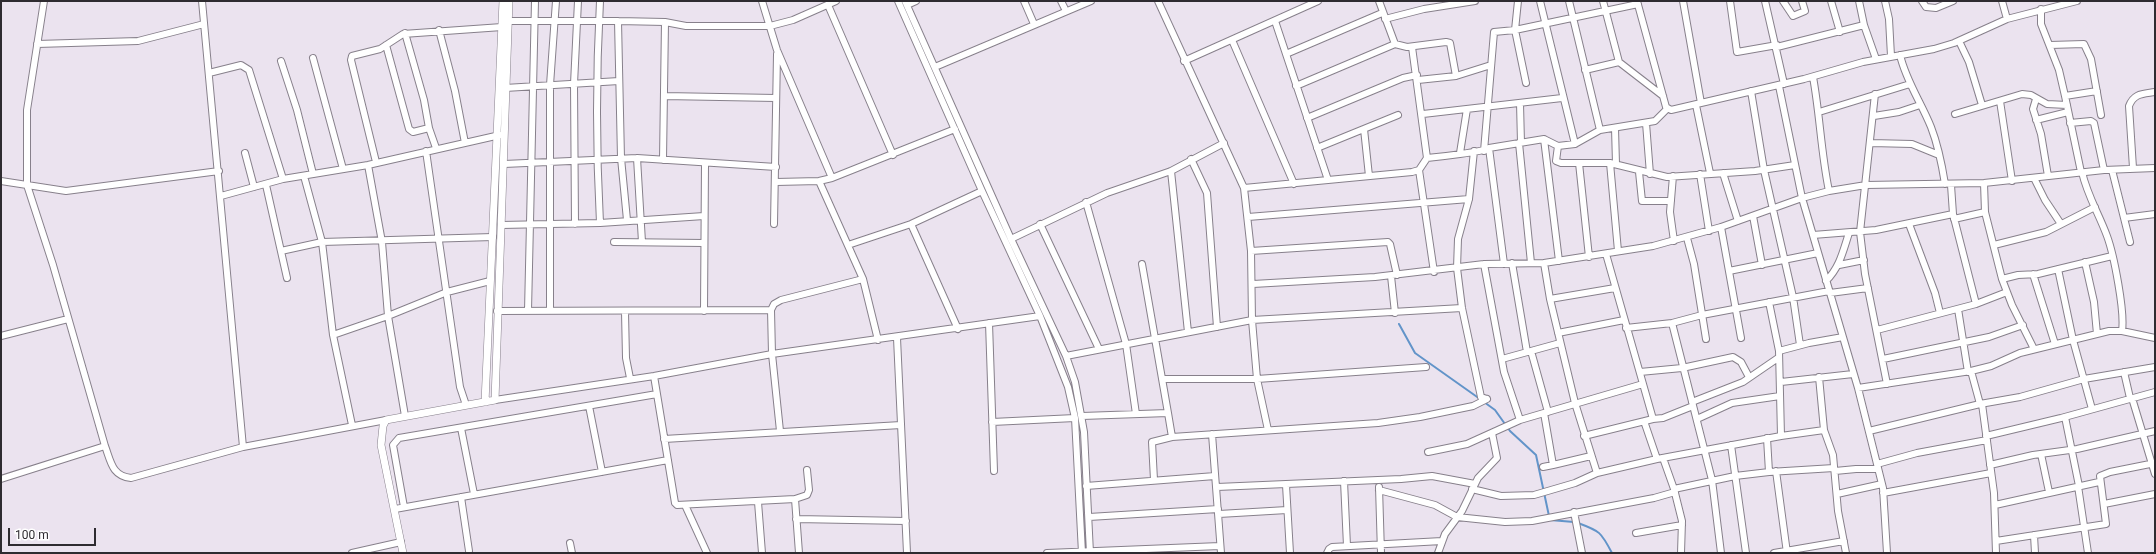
<!DOCTYPE html>
<style>
body{margin:0}
#map{position:relative;width:2156px;height:554px;overflow:hidden;background:#ebe3ef;font-family:Roboto,sans-serif}
canvas{display:block}
.frame{position:absolute;inset:0;border:2px solid #2e2b30;pointer-events:none}
.scale{position:absolute;left:8px;top:528px;width:88px;height:18px;box-sizing:border-box;border:2px solid #2e2b30;border-top:0;padding-left:5px;font-size:12px;line-height:14px;white-space:nowrap;color:#2e2b30;-webkit-text-stroke:3px #fff;paint-order:stroke}
</style>
<div id="map">
<canvas width="2156" height="554"></canvas>
<div class="frame"></div>
<div class="scale">100 m</div>
</div>
<script>
const context = document.querySelector('canvas').getContext('2d');
context.lineJoin = 'round';
function strokePath(path, color, width, dash) { context.strokeStyle = color; context.lineWidth = width; context.lineCap = dash ? 'butt' : 'round'; context.setLineDash(dash || []); context.stroke(path); }
const stream = new Path2D(`
 M1399 324 1415 353 1480 399
 M1484 402 1495 410 1510 431 1536 455 1549 516
 M1550 520 1574 522
 M1578 523C1600 531 1601 532 1612 553`);
const minor = new Path2D(`
 M44 1 27 110V185L53 265 105 446C111 462 112 476 131 478L243 447 386 420
 M202 1 243 447
 M600 1C596 75 596 149 600 223
 M762 1 777 50 832 178
 M898 1 982 191 1040 316 1068 387 1075 418 1082 553
 M905 1 1011 239 1066 356 1075 382 1084 432 1090 553
 M1024 1 1034 24
 M1061 1 1066 11
 M1158 1 1244 188 1251 251 1252 320 1257 379 1268 430
 M1379 1 1395 44 1407 47 1446 42 1450 43 1456 76
 M1518 1 1515 30 1526 83
 M1540 1 1575 144
 M1569 1 1600 130
 M1603 1 1619 62 1663 96
 M1637 1 1666 107 1671 110 1804 79 1863 62 1934 49 1954 43 2007 19 2077 1
 M1683 1 1701 103
 M1730 1 1737 52 1777 45
 M1765 1 1784 84
 M1783 1 1793 16 1805 11 1802 1
 M1831 1 1840 32
 M1859 1 1864 25 1876 59
 M1885 1 1889 19 1891 56
 M1922 1 1926 7 1936 8 1953 1
 M2002 1 2007 19
 M828 5 893 155
 M907 5 916 1
 M2041 9V24L2059 70 2065 96 2081 172
 M1385 19 1424 9 1475 1
 M508 21H618L665 22 686 26H770L793 20 836 1
 M618 21 621 158 627 220
 M1275 21 1328 180
 M439 30 455 91 465 143
 M405 33 424 100 429 128 436 148
 M1232 40 1294 184
 M1959 41 1969 62 1982 105
 M37 44 138 41 204 24
 M386 45 409 129 413 132 429 128
 M2050 45 2084 44 2091 59 2101 115
 M1777 47 1864 25
 M1286 54 1382 13
 M1900 55C1906 81 1921 102 1931 127 1938 145 1942 165 1945 184
 M313 58 343 169
 M281 61 297 110 313 174
 M1184 61 1318 1
 M935 67 1091 1
 M1585 70 1619 62
 M209 73 241 65 249 70 283 179
 M1813 77C1820 115 1821 153 1829 191
 M1418 80 1456 76 1491 65
 M1296 86 1395 44
 M1779 86 1802 198 1858 388 1883 488 1887 553
 M505 88 619 81
 M1751 91 1764 170 1793 297 1800 345
 M1875 94 1860 232 1865 274 1887 384
 M664 96 776 98
 M2065 96 2097 91
 M2036 99 2033 109 2041 134 2048 176
 M2000 101 2012 181
 M1520 103 1521 143
 M1696 105 1710 173
 M1819 112 1910 84
 M1423 114 1562 98
 M1955 114 2022 94 2031 95 2047 104 2067 105
 M1874 116 1899 112 1920 105
 M1307 118 1403 78 1417 75
 M2036 120 2068 112
 M1646 123 1650 174
 M2070 123 2091 121 2094 123 2104 170
 M1615 128 1616 164
 M1364 129 1369 176
 M1544 139 1559 261
 M1519 143 1531 263
 M1871 143 1912 144 1939 155
 M1558 146 1556 161 1561 163H1610L1667 177 1755 171 1795 165
 M1317 148 1398 115
 M1489 148 1504 264
 M426 151 460 387 466 405
 M1474 151 1469 199 1458 239 1457 268 1462 308 1481 397 1487 399
 M1484 151 1494 32 1515 30 1638 4
 M245 153 254 187
 M1460 153 1467 109
 M637 158 642 242
 M1427 158C1438 157 1483 152 1489 148L1544 139 1558 146 1575 144 1600 130 1655 121 1667 109
 M1191 159 1207 193 1217 327
 M663 160 665 22
 M376 162 351 60 352 56 380 49 403 34 502 27
 M1579 163 1589 257
 M1610 163 1618 251
 M504 164 637 158 776 167
 M368 165 382 242 388 316 405 416
 M2133 168 2129 106C2134 93 2143 94 2155 92
 M1419 170 1434 272
 M2112 170 2130 242
 M1171 171 1188 332
 M1639 172 1642 201H1671
 M2082 172C2087 195 2099 214 2107 236 2114 255 2125 312 2122 331
 M1723 173 1738 221
 M1700 174 1709 231
 M304 176 322 242 333 335 352 425
 M1673 176 1670 212 1674 241
 M2034 178 2045 200 2061 224
 M1 181 66 191 219 171
 M819 181 863 279 878 340
 M776 182 819 181 832 178 955 129
 M1984 183 1985 212 2002 279 2012 305 2034 349
 M266 185 287 278
 M1951 185 1953 214 1976 304
 M1244 188 1412 172 1419 170 1427 158 1412 47
 M221 196 283 179 368 165 500 135
 M1086 202 1126 344 1136 414
 M1753 216 1762 265
 M1248 217 1469 199
 M2124 218 2155 214
 M1954 219 1985 212
 M575 224 574 84 578 1
 M774 224 777 54
 M911 224 958 329
 M1040 224 1099 349
 M1909 224 1935 293 1940 313
 M501 225 600 223 704 216
 M1721 227 1741 338
 M1813 235 1876 230 1953 214
 M1687 238 1694 264 1706 339
 M1011 239 1107 193 1171 171 1224 143
 M614 242 704 243
 M848 245 911 224 982 191
 M1994 245 2046 232 2095 207
 M281 251 322 242 493 237
 M1251 251 1388 242 1390 244 1397 275
 M1606 254 1653 419
 M2085 262 2094 302 2097 334
 M1512 263 1527 352
 M1544 263 1550 299 1575 403 1597 473
 M1142 264 1168 413
 M1484 264 1504 372 1520 420
 M1839 265 1864 260
 M2058 269 2073 340 2092 409
 M1729 271 1818 253
 M2033 274 2055 344
 M1391 276 1395 313
 M2002 279 2018 275 2038 274 2112 256
 M1826 281C1840 267 1843 251 1849 233
 M1253 284 1375 277 1484 264 1544 263 1653 246 1721 227 1802 198 1829 191 1866 185 1984 183 2104 170 2155 168
 M1830 293 1868 288
 M1550 299 1615 288
 M1769 302 1779 351 1781 436
 M1958 309 1968 372
 M497 311 771 310
 M528 311 535 1
 M550 311V85L556 1
 M704 311 705 164
 M625 312 626 358 630 378
 M989 323 994 471
 M1672 323 1712 480 1721 553
 M1626 328 1672 323 1702 315 1829 291
 M1877 330 1976 304 2007 292
 M1558 333 1624 320
 M333 335 388 316 447 292 490 281
 M1 336 68 319
 M897 338 907 553
 M1531 351 1548 412
 M1779 351 1809 343 1843 337
 M1066 356 1252 320 1462 308
 M1502 359 1560 343
 M1883 359 1989 337 2023 325
 M1971 371 1980 404
 M1640 372 1682 368 1733 357 1741 362 1749 377
 M2124 372 2130 398
 M654 376 675 503 677 505 795 499 807 495 809 490 807 470
 M1819 377 1824 430 1833 455 1838 511 1846 553
 M1162 379H1257L1426 367
 M1781 382 1853 374
 M1858 388 1971 371 1991 366 2020 353 2109 331H2122L2155 338
 M2132 398 2155 474
 M495 400 654 376 772 354 1040 316
 M1692 402 1743 382 1778 358
 M1982 404 1994 493 1996 553
 M589 406 602 472
 M1544 413 1553 465 1591 456
 M1082 416 1168 413 1172 437 1378 423 1420 417 1473 406 1487 399
 M2065 417 2079 486
 M1697 419 1732 403 1780 396
 M1644 421 1657 459
 M992 422 1075 418
 M461 428 474 494
 M780 431 772 354 771 310 774 304 781 300 863 279
 M1869 431 1980 404 2020 397 2084 379 2155 367
 M1212 434 1221 553
 M1584 436 1653 419 1663 418 1693 406
 M1986 436 2061 418 2155 392
 M1767 438 1769 472
 M664 439 901 425
 M1731 445 1746 553
 M1428 452 1467 444 1520 420 1643 384
 M2041 454 2049 492
 M1663 458 1674 489 1682 521 1681 553
 M1877 464 1917 453 1987 440
 M1990 465 2033 455 2077 449 2155 431
 M1543 467 1553 465
 M1776 471 1787 553
 M1835 471 1856 469H1878
 M1 479 105 446
 M1154 480 1152 442 1172 437
 M1344 481 1347 546
 M1286 485 1290 553
 M1086 486 1215 476
 M2078 486 2088 553
 M1217 487 1401 479 1432 476 1475 484
 M1379 487 1381 553
 M1472 489 1501 496 1534 495 1575 483 1597 473 1657 459 1781 436 1824 430
 M1674 489 1735 476 1769 472 1834 468
 M1379 490 1435 505 1457 517 1505 522 1532 521 1654 498 1675 492
 M1883 493 1991 473
 M1837 494 1882 484
 M461 497 469 551
 M795 499 799 553
 M758 502 762 553
 M2104 504 2155 494
 M685 505 707 553
 M1995 505 2099 482
 M404 507 393 445 399 438 657 394
 M395 509 668 460
 M1574 512 1582 553
 M1219 514 1287 510
 M1089 517 1218 509
 M796 519 906 521
 M1636 533 1682 525
 M2034 535 2035 553
 M1996 541 2106 524 2100 476 2110 472 2155 463
 M570 543 572 553
 M352 553 401 542
 M1047 553 1220 546
 M1327 553 1329 549 1332 547 1442 541
 M1438 553 1445 534 1462 511 1478 478 1497 458 1492 433
 M1774 553 1844 541`);
const major = new Path2D(`
 M485 402 503 1
 M403 553 381 445 383 426 386 420 495 400 509 1`);
strokePath(stream, '#6294c9', 2);
strokePath(minor, '#87808b', 8);
strokePath(major, '#87808b', 8);
strokePath(minor, '#fff', 6);
strokePath(major, '#fff', 7);
</script>
